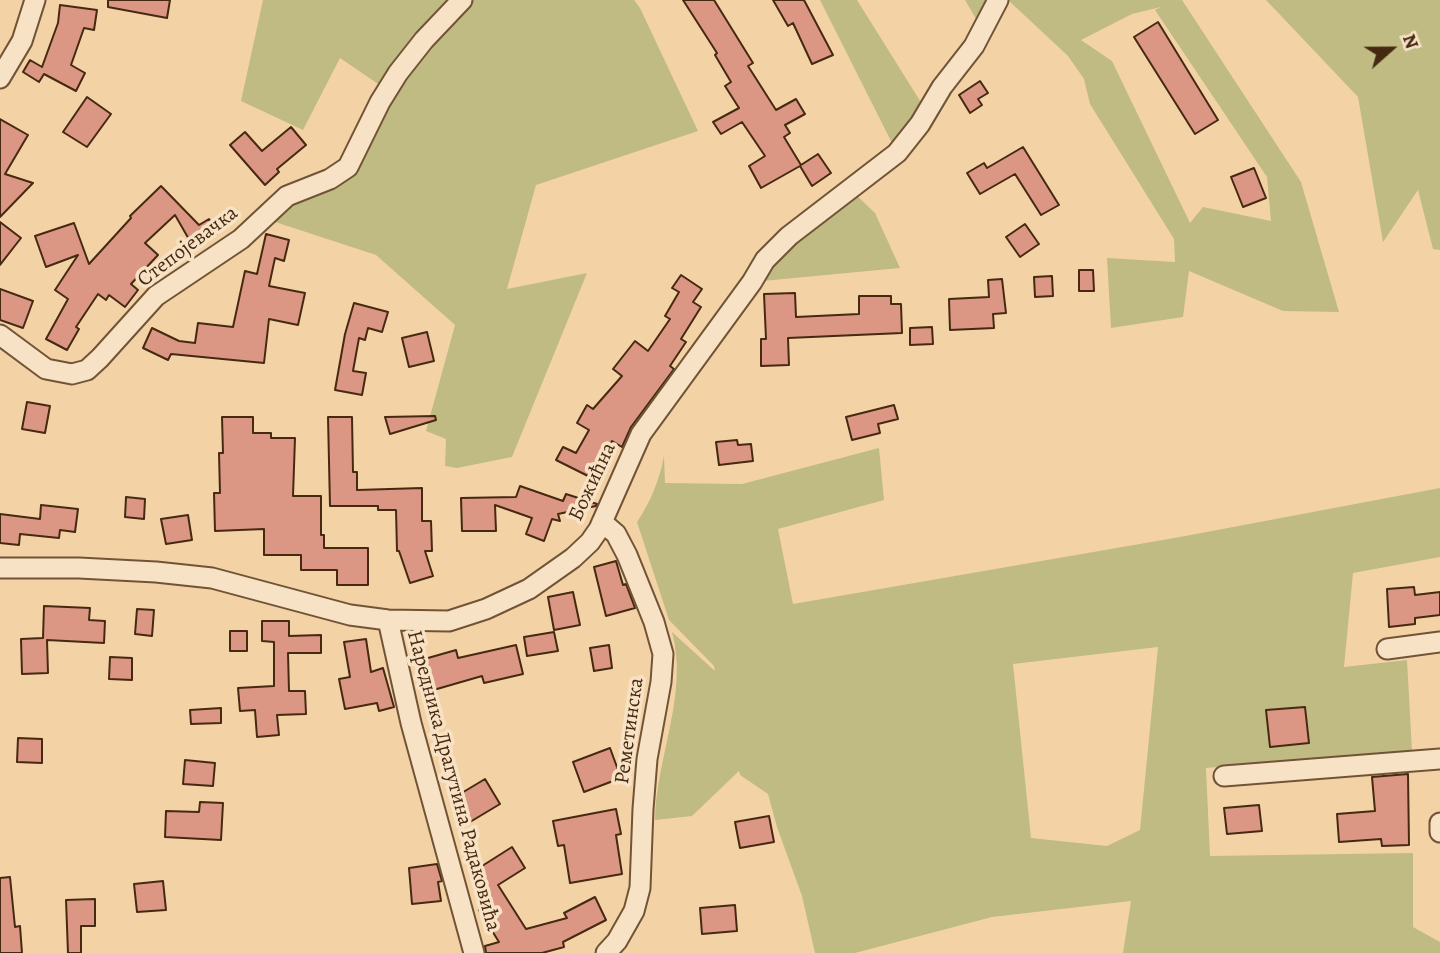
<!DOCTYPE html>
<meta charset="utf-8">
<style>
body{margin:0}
#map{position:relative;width:1440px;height:953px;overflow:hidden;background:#f3d3a6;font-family:Alegreya,serif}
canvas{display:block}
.north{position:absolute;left:1356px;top:14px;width:70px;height:70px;-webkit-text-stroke:5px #f7e2c5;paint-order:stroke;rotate:69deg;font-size:19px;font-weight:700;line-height:28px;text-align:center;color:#462911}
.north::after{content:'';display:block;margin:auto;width:24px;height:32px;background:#462911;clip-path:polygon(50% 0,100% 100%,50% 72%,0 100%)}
</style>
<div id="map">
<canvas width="1440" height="953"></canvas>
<div class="north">N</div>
</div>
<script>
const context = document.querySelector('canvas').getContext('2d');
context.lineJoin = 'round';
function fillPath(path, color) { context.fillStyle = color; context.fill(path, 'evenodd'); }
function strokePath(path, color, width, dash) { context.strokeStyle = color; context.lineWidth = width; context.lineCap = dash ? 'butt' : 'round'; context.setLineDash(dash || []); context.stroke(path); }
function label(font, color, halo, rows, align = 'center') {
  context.font = font + ' Alegreya,serif'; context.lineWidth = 7; context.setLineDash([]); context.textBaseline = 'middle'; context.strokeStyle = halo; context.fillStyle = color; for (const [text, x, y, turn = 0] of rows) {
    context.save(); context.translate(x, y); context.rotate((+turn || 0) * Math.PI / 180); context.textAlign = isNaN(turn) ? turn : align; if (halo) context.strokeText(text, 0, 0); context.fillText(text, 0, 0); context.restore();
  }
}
const green = new Path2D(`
 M263 0H634L640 8 698 131 536 185 507 289 587 273 512 457 457 468 445 466 446 439 426 431 455 325 376 255 263 218 330 179 387 90 340 58 303 130 241 101Z
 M820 0H857L927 112 897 153Z
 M965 0H998L982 29Z
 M1008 0H1182L1301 182 1339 312 1283 311 1189 271 1183 317 1111 328 1107 258 1175 262 1174 239 1090 104 1084 79 1068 56ZM1161 7 1155 10 1267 177 1271 221 1203 207 1190 223 1112 61 1081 40 1132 14Z
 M1266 0H1440V250L1433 249 1418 190 1383 242 1358 97Z
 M850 189 875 213 900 268 752 282Z
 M879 448 884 500 778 529 793 604 1180 537 1440 488V557L1353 573 1344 667 1407 660 1412 751 1206 768 1210 856 1413 853V927L1440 942V953H1123L1131 901 992 917 855 953H815L802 896 777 827 768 794 740 775 739 771 692 816 655 820C656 758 689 693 672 632L715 671 714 666 669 620 637 522C651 501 659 481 664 456L665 483 742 484ZM1158 647 1140 830 1107 846 1031 838 1013 664Z`);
const building = new Path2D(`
 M108 0H170L167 18 108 7Z
 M683 0H714L753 63 748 66 776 110 796 99 805 114 785 125 790 133 784 137 801 165 818 154 831 173 812 186 800 166 761 188 749 166 765 156 742 122 721 134 713 122 739 108 725 86 731 82 715 55 717 53Z
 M773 0H804L833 55 812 64 793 23 788 26Z
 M60 5 97 10 94 30 84 28 71 65 85 73 76 91 44 74 39 82 23 72 30 60 42 67 58 23Z
 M1158 22 1218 120 1195 134 1134 37Z
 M980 81 988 93 978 99 982 105 970 113 959 95Z
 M87 97 111 114 87 147 63 132Z
 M0 119 28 135 5 174 33 183 0 217Z
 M291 127 306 145 277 169 279 172 265 185 230 145 245 132 262 151Z
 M1023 147 1059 205 1041 215 1015 174 980 194 967 173 984 163 987 168Z
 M1254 168 1266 198 1243 207 1231 177Z
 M161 186 199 225 209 219 218 233 194 248 175 215 145 243 158 255 131 284 138 290 125 307 109 295 106 300 98 294 76 327 79 329 67 350 46 339 68 299 55 290 78 255 46 267 35 236 74 223 89 264 131 218 130 216Z
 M0 222 21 238 0 265Z
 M1025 224 1039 244 1020 257 1006 237Z
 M266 234 289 240 284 261 275 258 269 286 305 293 298 325 269 319 264 363 171 354 168 360 143 348 152 328 179 341 195 343 198 323 233 327 245 271 257 274Z
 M1079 270H1093L1094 291H1079Z
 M681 275 702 289 693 302 701 307 681 339 686 342 670 366 674 369 631 427 622 447 612 441 592 478 556 460 563 447 576 453 589 430 577 423 587 405 593 409 622 376 613 369 635 341 648 351 670 319 665 316 679 292 672 288Z
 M1052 276 1053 296 1035 297 1034 277Z
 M1002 279 1006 313 993 314 994 328 950 330 949 299 989 297 988 280Z
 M0 289 33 301 23 328 0 320Z
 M795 293 796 317 859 314V296H891V304H901L902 333 788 338 789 365 761 366V339H766L764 294Z
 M354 303 388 312 382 332 368 328 365 340 359 338 353 371 366 373 362 395 335 390 345 334Z
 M932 327 933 344 910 345V328Z
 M427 332 434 361 409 367 402 338Z
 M27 402 50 406 45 433 22 429Z
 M894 405 898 419 878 424 880 433 852 440 846 417Z
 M435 416 436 420 390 434 385 417Z
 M222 417H253V433H271V438H295L293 496H321V535H324V548H368V585H337V570H301V555H264V529L215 531 214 493H220L219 453H223Z
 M328 417H352L353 472H357V490L422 488V521H431L432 551H425L433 576 410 583 399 551H397L396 510H378V506H330Z
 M737 440 738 445 751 444 753 461 719 465 716 442Z
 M520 486 563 501 566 494 597 504 596 506 558 514 560 521 552 519 544 541 526 534 532 518 495 505 496 531H462L461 498 516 497Z
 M126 497 145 499 144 519 125 517Z
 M41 505 78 509 75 532 60 530 59 538 20 534 19 545 0 543V514L40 519Z
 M188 515 192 540 166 544 161 519Z
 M616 561 623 585 626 584 635 608 606 616 594 567Z
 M1414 587 1415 595 1440 592V615L1415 618V624L1389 627 1387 589Z
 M573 592 580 625 554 630 548 597Z
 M44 606 90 608 89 620 105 621 104 643 47 640 48 673 22 674 21 639 43 638Z
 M137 609 154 610 152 636 135 634Z
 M262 621H289V636L321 635V653H288L289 691H305L306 714 277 715 279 735 257 737 255 710 240 711 238 688 274 686V642L262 641Z
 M230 631H247V651H230Z
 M554 632 558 651 527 656 524 637Z
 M366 639 371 672 383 668 394 707 379 711 377 703 345 709 339 679 350 677 344 642Z
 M516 645 523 674 484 683 482 676 430 691 421 660 456 650 458 658Z
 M609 645 612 668 594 671 590 648Z
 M110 657 132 658V680L109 679Z
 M1305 707 1309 743 1270 747 1266 710Z
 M221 708V723L191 724 190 710Z
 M18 738 42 739V763L17 762Z
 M610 748 621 778 584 792 573 762Z
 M185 760 215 763 213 786 183 784Z
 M1408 774 1409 845 1382 846 1381 839 1339 842 1337 814 1375 811 1372 777Z
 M485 779 500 804 470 822 455 797Z
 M200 802 223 803 221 840 165 837 166 811 199 812Z
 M1259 805 1262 831 1227 834 1224 808Z
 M616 809 621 834 616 835 622 874 570 883 564 845 558 846 553 821Z
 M769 816 774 842 740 848 735 822Z
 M512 847 525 868 498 885 526 929 567 918 564 913 595 897 606 920 563 942 564 947 542 953H486L485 946 499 942 479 910 491 903 471 873Z
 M437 864 442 881 438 882 441 901 412 904 409 868Z
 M10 877 15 927 20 926 22 953H0V878Z
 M163 881 166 910 137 912 134 884Z
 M95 899V926H81V953H68L66 900Z
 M735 905 737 931 702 934 700 908Z`);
const street = new Path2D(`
 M0 78 22 41 35 0
 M0 335 46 369 72 374 87 370 100 358 156 296 241 239 287 196 330 179 348 167 380 102 398 73 424 40 462 0
 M602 522 616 534 627 555 654 622 663 654 661 682 647 759 643 809 640 888 634 911 617 941 606 953
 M0 568H79L156 572 212 578 350 615 388 620 449 621 486 609 529 589 573 558 590 542 599 529 641 434 752 282 765 260 789 236 897 153 920 124 942 87 974 46 998 0
 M388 620 411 723 474 953
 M1387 649 1440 642
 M1224 776 1440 759
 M1440 823V832`);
const streetNames = [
 ["Степојевачка",188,247,-37],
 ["Божићна",593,482,-65],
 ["Реметинска",630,731,-82],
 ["Наредника Драгутина Радаковића",453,781,75]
];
fillPath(green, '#c0bb83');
fillPath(building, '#dc9684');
strokePath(building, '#462911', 2);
strokePath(street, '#715436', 23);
strokePath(street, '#f7e2c5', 19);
label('21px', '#462911', '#f7e2c5', streetNames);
</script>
